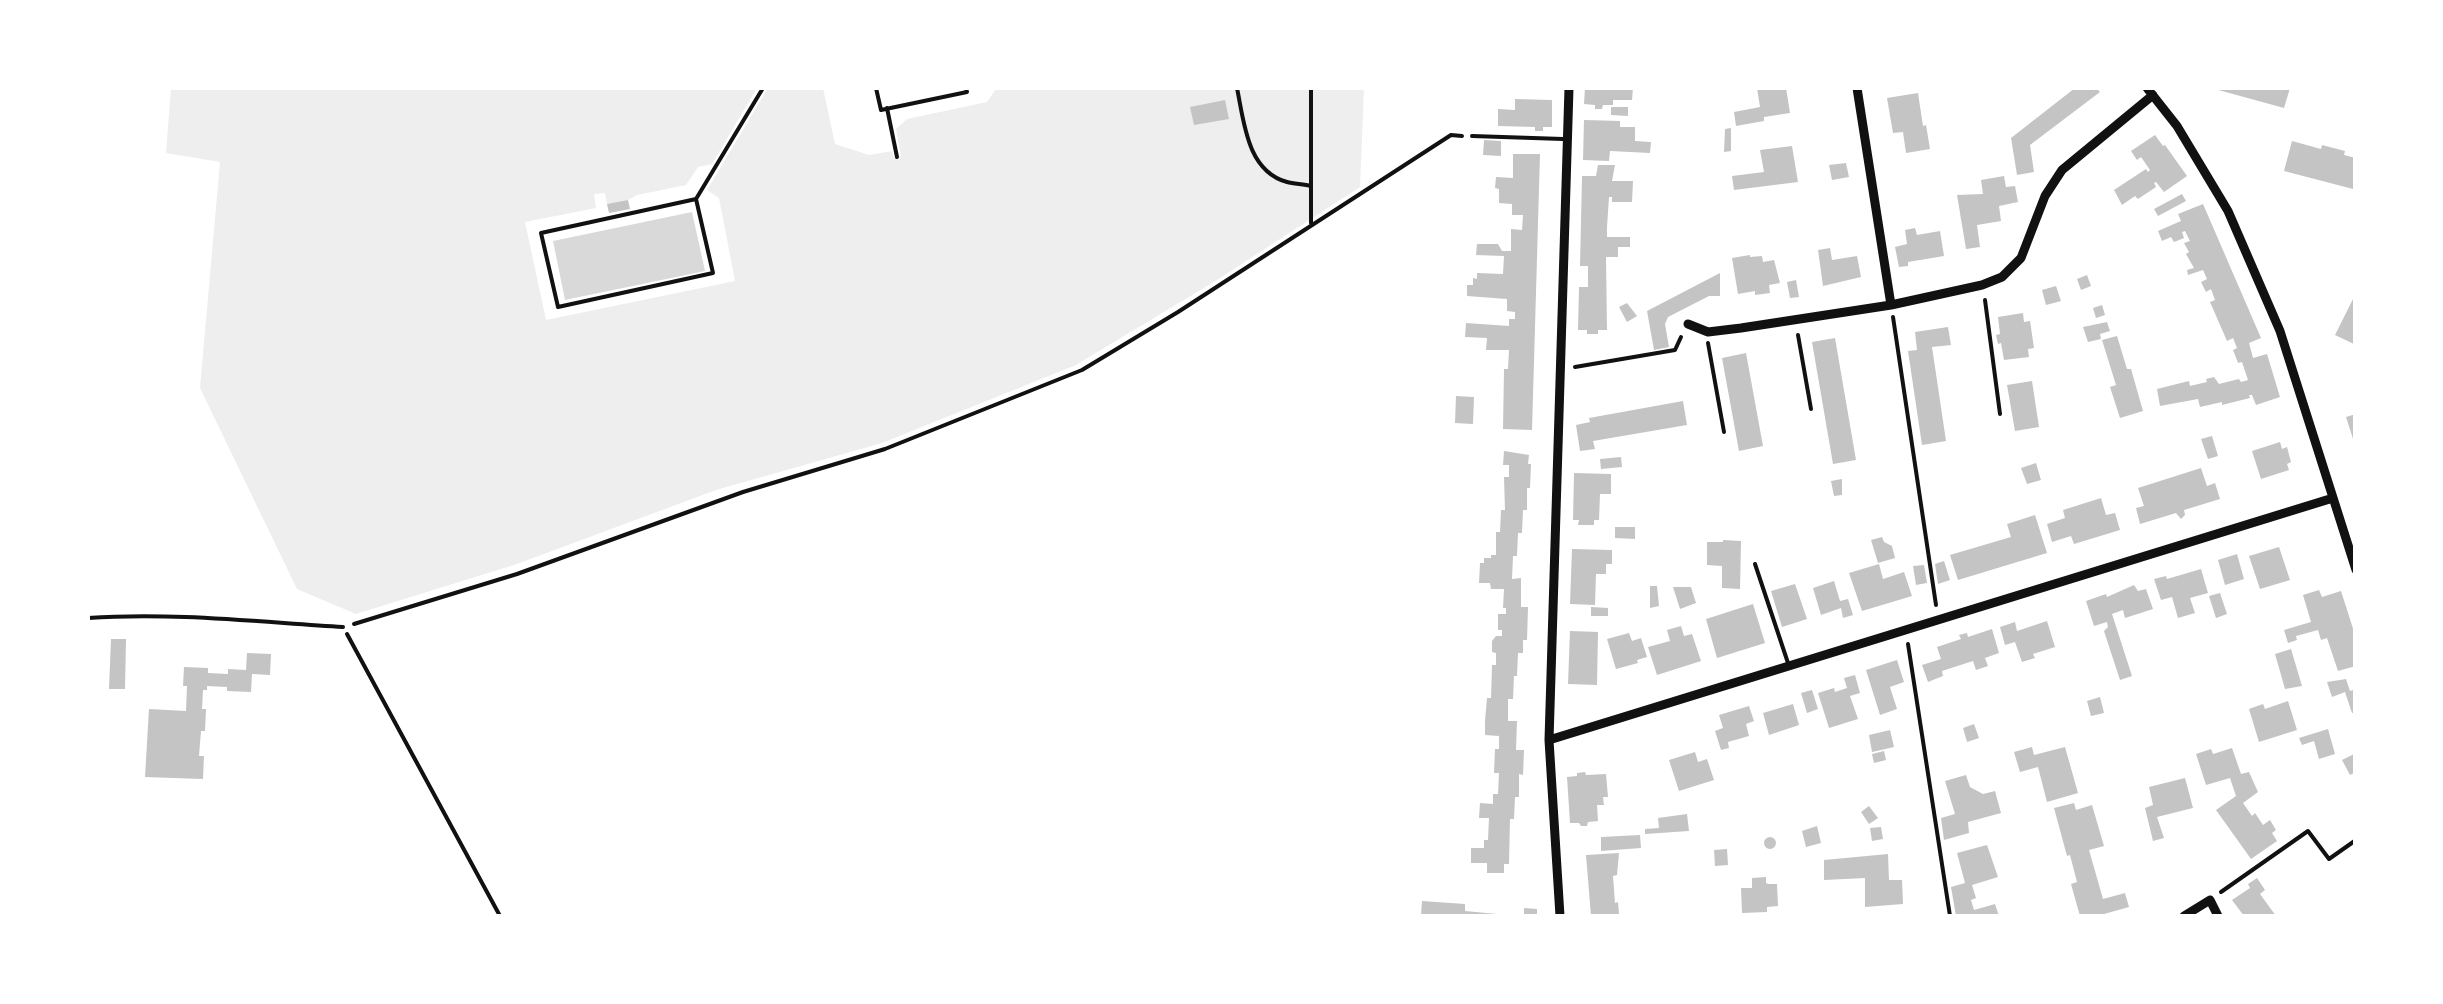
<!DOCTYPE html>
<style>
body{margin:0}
#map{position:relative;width:2443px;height:1004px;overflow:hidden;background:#fff;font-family:"DM Sans",sans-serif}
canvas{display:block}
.frame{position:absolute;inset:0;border:90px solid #fff;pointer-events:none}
</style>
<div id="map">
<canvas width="2443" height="1004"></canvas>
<div class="frame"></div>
</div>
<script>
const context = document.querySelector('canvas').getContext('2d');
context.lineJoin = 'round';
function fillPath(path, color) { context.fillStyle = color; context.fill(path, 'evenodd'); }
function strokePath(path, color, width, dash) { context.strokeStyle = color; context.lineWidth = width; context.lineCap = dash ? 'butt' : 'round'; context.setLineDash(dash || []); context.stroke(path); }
const green = new Path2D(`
 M171 88H757L712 164 698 167 686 185 637 195 628 200 607 204 605 193 594 194 596 208 525 222 546 320 735 281 719 198 707 190 768 88H823L835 144 869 155 892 151 894 158 901 156 896 129 907 119 987 102 996 89 1001 88H1364L1360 187 1217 280 1076 365 882 443 716 490 517 564 356 614 297 589 200 388 220 162 166 153Z`);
const water = new Path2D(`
 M692 212 705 271 565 300 553 241Z`);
const building = new Path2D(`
 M1585 88H1633L1632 100H1613V105H1603L1602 109H1595V105L1584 104Z
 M1757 88H1786L1790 113 1764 117V121L1736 126 1734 112 1760 107Z
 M2075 88H2096L2100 92 2030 145 2034 172 2017 175 2011 138Z
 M2211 88H2290L2284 108Z
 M1918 93 1923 126 1926 125 1930 149 1906 153 1903 132 1893 133 1887 98Z
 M1515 99 1552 100V127H1543V131H1535V127L1498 126V109L1515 110Z
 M1225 100 1229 119 1194 125 1190 107Z
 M1611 107H1628V116L1611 115Z
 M1584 120 1620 121V127H1635V141L1651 142 1650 153 1610 151 1609 161 1583 160Z
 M1731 128V151L1724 152 1725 129Z
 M2155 135 2163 146 2165 145 2187 176 2164 192 2156 182 2154 183 2156 187 2138 199 2135 196 2122 205 2114 190 2146 169 2148 172 2150 170 2141 157 2137 160 2131 151Z
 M1484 140 1501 141V156L1483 155Z
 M2292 141 2321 149 2322 145 2345 151 2344 155 2356 158 2353 189 2284 171Z
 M1792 146 1798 182 1734 190 1732 176 1764 172 1760 150Z
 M1513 154H1540L1532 430 1503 429 1504 369H1508L1509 350H1486L1487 338 1465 337 1466 323 1509 326V319H1515V312L1507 311V299L1467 296V285H1473V278L1477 279V273L1503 274 1504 256 1476 255 1477 244H1498L1502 251H1511V229L1522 230 1523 215H1512V204L1499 203V189L1495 188 1496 177 1513 178Z
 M1846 163 1849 177 1832 180 1829 165Z
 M1598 165H1615L1612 181H1633L1632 202H1612V197H1609L1607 227V237H1630V247H1618V257H1606L1607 330H1598V334H1587V330H1578L1579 287H1588V266H1580L1582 176H1596Z
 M2004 176 2006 187 2015 186 2018 202 1999 206 2001 221 1977 225 1980 247 1966 249 1957 195 1983 194 1981 180Z
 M2182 194 2186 201 2158 216 2154 209Z
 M628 200 630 209 609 213 607 204Z
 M2203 204 2261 338 2249 343 2253 358 2267 354 2280 397 2256 405 2252 395H2249L2250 398 2222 405V402L2200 407 2198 399 2160 406 2157 389 2189 381 2190 386 2207 382 2206 379 2214 377 2219 384 2239 379 2241 382 2248 380 2242 362 2238 363 2235 355 2233 350 2237 348 2233 338 2227 341 2210 302 2215 300 2211 289 2206 292 2201 282 2207 279 2203 270 2188 275 2187 270 2194 268 2186 254 2189 252 2184 243 2190 241 2185 231 2182 232 2184 238 2174 242 2171 237 2162 241 2158 231 2181 221 2178 214Z
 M1915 228 1917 235 1940 231 1944 256 1908 262V266L1899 267 1895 247 1907 244 1905 230Z
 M1830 248 1832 260 1857 256 1861 277 1823 286 1818 250Z
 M1750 255V257L1762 256 1763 262 1774 260 1780 283 1769 285 1770 293 1755 295V291L1738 294 1732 258Z
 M1720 273V296H1709L1668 317 1665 324 1669 347 1654 350 1647 311Z
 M2087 275 2091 286 2081 290 2077 279Z
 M1796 280 1799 297 1790 298 1787 282Z
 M2056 286 2061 301 2046 305 2042 290Z
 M2356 293V345L2335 335Z
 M1627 303 1637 316 1627 322 1619 307Z
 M2102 305 2105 315 2096 318 2093 308Z
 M2023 313 2024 322 2030 321 2034 348 2028 349 2029 357 2004 360 2001 343 1998 344 1996 335 2000 334 1998 317Z
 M2107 322 2110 331 2100 334 2101 339 2088 342 2083 327Z
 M1948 327 1951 345 1932 347 1946 441 1922 445 1908 351 1917 350 1915 332Z
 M2117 336 2127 369H2131L2143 411 2120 418 2110 387 2116 385 2102 340Z
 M1835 338 1856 460 1833 464 1812 342Z
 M1746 353 1763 446 1739 451 1722 358Z
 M2032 381 2039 427 2015 431 2007 385Z
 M1456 396 1474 397 1473 424 1455 423Z
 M1683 401 1687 425 1593 441 1595 449 1580 451 1576 425 1590 422 1589 418Z
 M2356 414V445H2355L2346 417Z
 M2212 436 2218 456 2208 459 2201 439Z
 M2280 442 2282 449 2287 447 2291 462 2287 464 2289 470 2261 479 2252 451Z
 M1504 451 1529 455 1528 464H1531L1530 488H1527V510H1523L1522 533H1518L1517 556H1513L1512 579 1521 578V607H1528L1527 640H1523V653H1518L1517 676H1514L1513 699H1508V721H1517L1516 750H1524L1523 775 1519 774V797H1515L1514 819H1510L1509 864H1504V873H1487V863H1471V848H1484V840H1488L1489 818H1479L1480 803 1493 804V794H1498L1499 773H1494L1495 749H1499V736L1485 735V721L1487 698H1491L1492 665H1496V653L1492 652V641L1496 636H1502V630H1498V614H1506V608H1503L1504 589H1491L1490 583H1479L1480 563H1484V558H1491V555H1496V532H1500L1501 510H1505L1504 477H1509V465H1503Z
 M1621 457 1622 467 1601 469 1600 459Z
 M2036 463 2041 480 2027 484 2021 468Z
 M2201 468 2207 486 2215 483 2220 499 2184 510 2185 515 2181 519 2176 513 2140 524 2136 508 2144 506 2138 488Z
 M1574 473 1611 474V494H1600L1599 520H1594V525H1578L1579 520H1573Z
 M1842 479V495L1834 496 1831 481Z
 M2101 498 2106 515 2115 513 2120 530 2074 544 2071 536 2052 542 2047 524 2065 518 2063 510Z
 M2035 515 2047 553 1958 580 1950 555 2011 537 2007 524Z
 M1615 527H1635V539L1615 538Z
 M1882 537 1884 542 1892 546 1895 558 1878 563 1871 540Z
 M1723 540 1741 541 1740 589 1722 588V566L1707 565V542H1723Z
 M2279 547 2290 580 2260 589 2249 556Z
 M1572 549 1612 550V564H1606V574H1596L1595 605 1570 604Z
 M2237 554 2244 579 2225 585 2218 560Z
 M1944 561 1950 580 1938 584 1935 564Z
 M1879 564 1883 579 1904 572 1912 596 1862 611 1849 573Z
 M1924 565 1927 583 1916 585 1913 566Z
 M2201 569 2208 593 2190 598 2195 613 2178 618 2172 597 2161 600 2154 579 2166 576 2167 579Z
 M1834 581 1840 601 1848 599 1853 615 1843 618 1841 608 1821 615 1813 588Z
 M1795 584 1807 619 1782 627 1771 591Z
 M2134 585 2138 591 2146 589 2153 609 2125 618 2123 610 2112 614 2132 676 2120 680 2104 631 2108 627 2107 622 2094 626 2086 601 2106 594 2107 597Z
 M1650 586H1657L1659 606 1650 608Z
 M1673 587H1691L1696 603 1680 609Z
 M2319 590 2322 597 2341 591 2356 638V666L2338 671 2327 638 2321 640 2318 630 2296 636 2297 640 2288 643 2284 630 2311 622 2303 595Z
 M2220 593 2227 614 2216 618 2209 596Z
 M1753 604 1765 643 1717 658 1706 619Z
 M1591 607 1608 608V616H1591Z
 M2047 621 2055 647 2033 654 2035 658 2022 662 2015 642 2005 645 2000 627 2015 622 2017 631Z
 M1681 626 1684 636 1692 634 1701 661 1657 675 1648 647 1670 641 1667 630Z
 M1992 629 1999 653 1985 658 1988 666 1976 670 1973 661 1942 671 1943 676 1928 682 1922 665 1941 659 1937 647 1961 639 1959 635 1967 633 1968 637Z
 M1570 631 1598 632 1597 685 1568 684Z
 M1629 633 1632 641 1641 638 1647 657 1637 660 1638 663 1616 669 1607 639Z
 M111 639H126L125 689H109Z
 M2291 649 2302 686 2285 689 2275 654Z
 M247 653 271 654 270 675 252 674 251 692 227 691V687L207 686V690H203L202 709H206L205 731H201L199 756H204L203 779 145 777 149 709 186 711 187 686H183L184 667 208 668V673L228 674V669L246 670Z
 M1897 660 1904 682 1890 687 1897 709 1880 715 1866 670Z
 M1855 675 1860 693 1850 696 1858 719 1829 728 1818 693 1834 688 1835 692 1847 688 1844 678Z
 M2346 679 2350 691 2356 689V712L2352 713 2345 692 2332 697 2327 682Z
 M1812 690 1818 709 1807 713 1801 693Z
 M2100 697 2104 713 2091 716 2087 701Z
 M2288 701 2297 730 2259 742 2249 709 2263 704 2265 709Z
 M1793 704 1799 725 1769 735 1763 713Z
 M1749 706 1754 721 1746 724 1749 736 1728 742 1729 748 1721 750 1715 731 1723 728 1719 715Z
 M1974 724 1979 738 1967 742 1963 728Z
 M2328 729 2335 754 2319 759 2314 741 2302 745 2299 738Z
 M1890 730 1894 747 1872 752 1869 735Z
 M2032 747 2034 755 2065 747 2078 793 2047 802 2038 767 2020 772 2014 752Z
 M2232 748 2241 774 2249 772 2258 792 2243 803 2252 816 2255 813 2263 825 2270 820 2276 830 2272 833 2277 841 2251 859 2216 810 2236 796 2230 778 2206 785 2196 754 2211 749 2213 754Z
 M1884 751 1886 760 1874 763 1872 754Z
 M1695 752 1698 762 1707 759 1714 780 1679 791 1669 760Z
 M2356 753V772L2350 775 2342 760Z
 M1585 772 1586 775 1606 774 1608 797H1603L1604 805H1597L1598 821 1588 822 1587 826H1581L1579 823H1570L1567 777 1577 776V773Z
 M1966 775 1970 787 1983 794 1995 791 2001 813 1968 822 1969 833 1944 840 1941 818 1955 814 1945 781Z
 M2185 778 2193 808 2157 817 2164 838 2153 841 2145 808 2153 805 2149 787Z
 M2074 803 2076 810 2092 805 2104 846 2089 850 2103 899 2125 893 2129 907 2097 916H2080L2071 884 2077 882 2070 855 2067 856 2054 808Z
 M1869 806 1878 818 1869 824 1861 812Z
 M1687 814 1689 831 1645 834V829L1659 828 1658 818Z
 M1817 826 1821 843 1806 847 1802 831Z
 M1881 827 1883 839 1872 841 1870 828Z
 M1640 835 1641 848 1601 851V837Z
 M1764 843a6 6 0 1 1 12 0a6 6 0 1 1-12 0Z
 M1987 845 1998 877 1972 885 1976 898 1971 900 1974 910 1995 904 1999 916H1956L1951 887 1965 883 1957 853Z
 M1727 849 1728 865 1715 866 1714 850Z
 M1619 853 1617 875 1613 876 1615 903 1618 902 1619 914H1616V916H1591L1586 855Z
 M1888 854 1889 880H1902L1903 904 1865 907V878L1824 880V860Z
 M1766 877V883L1768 884H1777L1778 906 1767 907V912L1742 913 1741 888H1752V878Z
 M2257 878 2265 890 2260 894 2276 916H2244L2232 900 2250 888 2248 884Z
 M1422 901 1465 904V911L1497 914V916H1421Z
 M1524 908 1537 909V916H1524Z`);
const path = new Path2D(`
 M876 88 881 110 967 92 966 88
 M1237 88C1244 122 1247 171 1287 182 1294 184 1303 184 1311 186
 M887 108 897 157
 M696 199 541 233 558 307 713 273 696 199 763 88
 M1311 223V88
 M1985 300 2000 414
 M1893 317 1936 605
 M1798 335 1811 409
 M1708 343 1724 432
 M1575 367 1675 350 1681 337
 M354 624 517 574 743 492 885 449 1082 370 1178 312 1451 135 1462 136
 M347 634 500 916
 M1908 644 1950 916
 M2221 892 2308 831 2329 859 2356 840`);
const service = new Path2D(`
 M1472 136 1563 139
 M1755 564 1789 666
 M88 618C172 612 259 622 343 627`);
const minor = new Path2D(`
 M1857 88 1891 305
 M2147 88 2177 126 2228 211 2280 331 2356 570
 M1688 324 1708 332 1741 328 1891 305 1982 285 2002 277 2021 258 2045 196 2062 170 2153 95
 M1549 740 2333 498
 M1560 916 1549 740 1569 88
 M2184 916 2210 900 2218 916`);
fillPath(green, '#eee');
fillPath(water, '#d9d9d9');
fillPath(building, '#c4c4c4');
strokePath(path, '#111', 4);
strokePath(service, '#111', 4);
strokePath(minor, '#111', 9);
</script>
